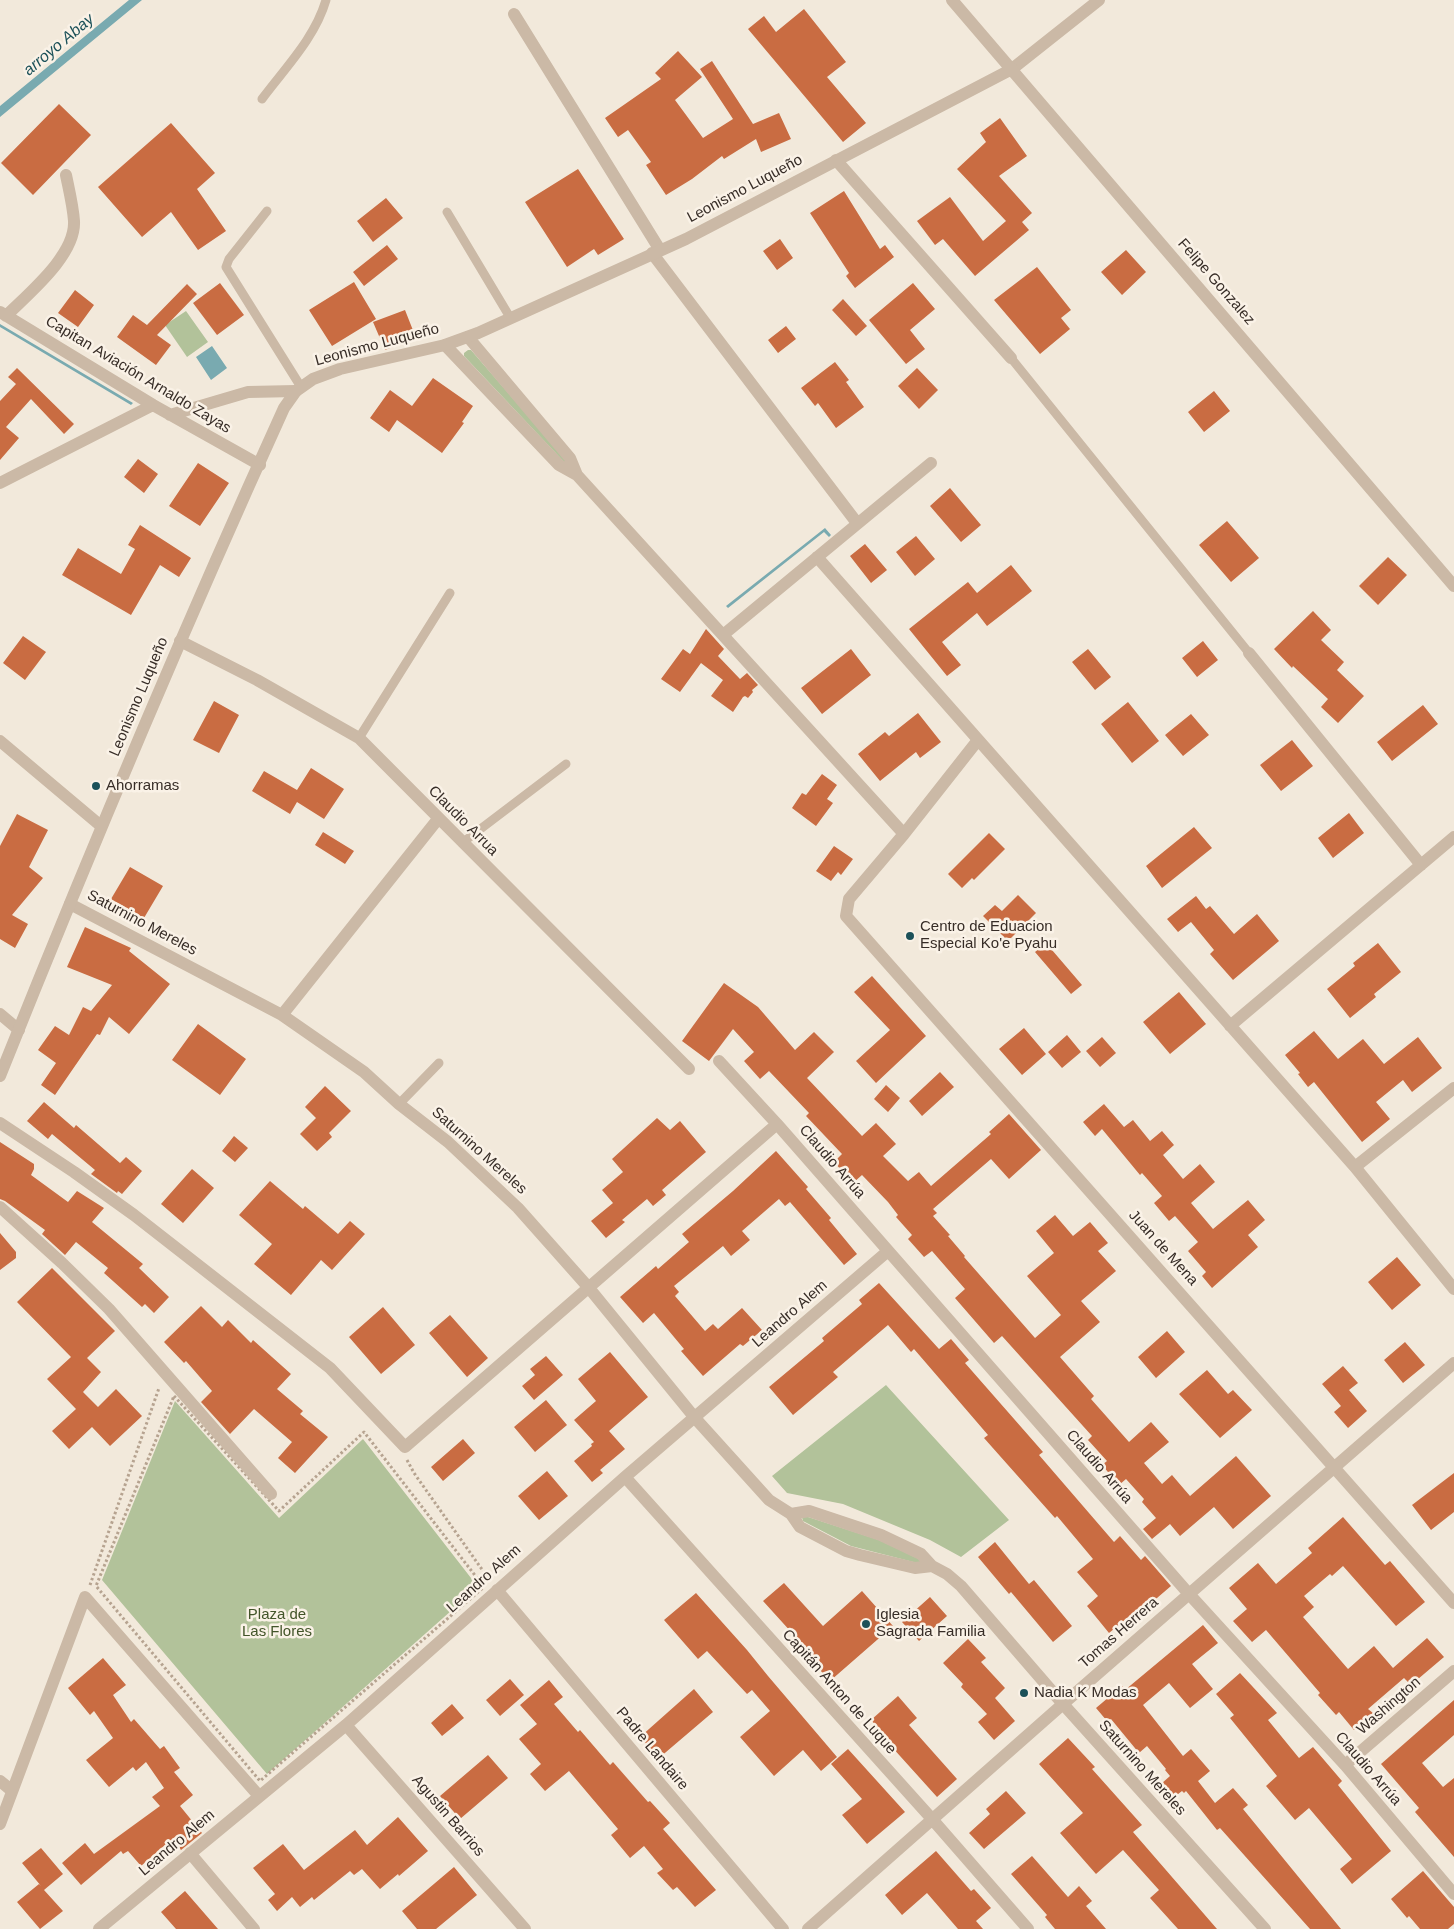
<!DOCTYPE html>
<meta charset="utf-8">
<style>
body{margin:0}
canvas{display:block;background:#f2e9db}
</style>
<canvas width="1454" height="1929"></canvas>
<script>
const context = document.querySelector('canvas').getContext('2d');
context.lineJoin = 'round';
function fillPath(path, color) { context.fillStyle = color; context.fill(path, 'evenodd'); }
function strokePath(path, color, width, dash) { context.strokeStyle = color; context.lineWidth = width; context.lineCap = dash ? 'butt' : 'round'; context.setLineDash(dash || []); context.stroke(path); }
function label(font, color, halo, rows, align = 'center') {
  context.font = font + ' Arial,sans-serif'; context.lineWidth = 5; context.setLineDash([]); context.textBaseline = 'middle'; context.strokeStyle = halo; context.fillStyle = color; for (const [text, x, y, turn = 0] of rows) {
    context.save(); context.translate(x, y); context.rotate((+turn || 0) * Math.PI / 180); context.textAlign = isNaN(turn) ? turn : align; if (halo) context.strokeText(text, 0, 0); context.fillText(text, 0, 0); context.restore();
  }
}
const green = new Path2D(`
 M186 311 208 342 187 357 165 325Z
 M468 350H471L567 461 566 464 464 356V353Z
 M886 1385 1009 1520 961 1557 930 1540 843 1504 787 1493 772 1476Z
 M175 1401 279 1518 363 1439 478 1587 267 1774 102 1580Z
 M805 1516 879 1540 921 1560V1564L851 1546 803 1521 802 1517Z`);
const water = new Path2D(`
 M129 0H142L0 117V106Z
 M0 324 133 403 131 405 0 327Z
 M212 346 227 368 211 380 196 357Z
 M825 528 831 535 829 537 824 532 728 608 726 606Z`);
const building = new Path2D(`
 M804 9 846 62 827 77 866 123 843 142 748 29 764 16 776 32Z
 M678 51 702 77 675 100 703 138 733 119 700 69 712 61 753 124 779 113 791 139 761 152 756 139 724 159 722 156 692 179 666 195 646 165 651 162 628 130 618 137 605 118 661 79 655 73Z
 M59 104 91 135 33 195 1 163Z
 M1000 118 1027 156 999 176 1032 213 1022 222 1029 230 975 276 943 239 935 245 917 221 950 197 983 241 1006 221 957 169 986 142 980 133Z
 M171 123 215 173 197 189 226 231 198 250 171 212 142 237 98 187Z
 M578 169 624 239 598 255 594 249 567 267 525 202Z
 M844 191 880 249 885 245 894 257 855 288 846 276 849 273 810 213Z
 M386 198 403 218 373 242 357 221Z
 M780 239 793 258 777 270 763 251Z
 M387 245 398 259 364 286 353 272Z
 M1126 250 1146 272 1122 295 1101 272Z
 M1037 267 1071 310 1061 318 1070 329 1040 354 994 300Z
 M354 282 376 319 332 346 309 310Z
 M220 283 244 315 217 335 193 303Z
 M913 283 935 309 910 330 925 349 906 364 869 320Z
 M187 284 197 294 157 335 171 345 156 365 117 337 133 315 147 325Z
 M75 290 94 305 78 327 58 313Z
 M843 299 867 326 856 336 832 310Z
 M405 310 416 338 385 350 373 322Z
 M786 326 796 339 778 353 768 340Z
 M835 362 849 380 846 382 864 407 836 428 818 403 815 406 801 388Z
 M17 368 74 424 64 434 31 399 6 427 19 438 0 460V401L16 384 8 377Z
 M917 368 938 390 919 409 898 386Z
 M433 378 473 406 462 422 464 423 442 453 397 420 389 432 370 418 390 390 412 406Z
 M1214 391 1230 411 1204 432 1188 412Z
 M138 459 158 474 144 493 124 477Z
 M198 463 229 483 200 526 169 506Z
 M950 488 981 525 961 542 930 506Z
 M1227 521 1259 558 1231 582 1199 545Z
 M140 525 191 558 179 577 160 565 131 615 62 575 78 548 121 574 135 549 128 545Z
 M916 536 935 559 915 576 896 552Z
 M865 544 887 570 871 583 850 556Z
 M1388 557 1407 575 1378 605 1359 586Z
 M1011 565 1032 591 987 626 977 613 942 642 961 665 947 676 909 629 968 582 977 593Z
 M1313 611 1331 630 1321 640 1344 662 1337 670 1364 696 1338 723 1321 707 1328 699 1293 666 1292 668 1274 649Z
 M706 629 724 649 718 656 740 679 747 673 758 685 752 690 753 692 748 698 745 696 743 697 733 712 711 696 723 680 701 663 680 692 661 679 683 649 690 654Z
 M23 636 46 652 25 680 3 663Z
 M1203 641 1218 660 1197 677 1182 658Z
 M851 649 871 675 822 714 801 688Z
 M1088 649 1111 677 1095 690 1072 662Z
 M214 701 239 715 219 753 193 740Z
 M1128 702 1159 741 1132 763 1101 724Z
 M1423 705 1438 724 1392 761 1377 742Z
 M918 713 941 742 920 758 916 752 880 781 858 754 885 732 889 736Z
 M1191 714 1209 735 1183 756 1165 735Z
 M1292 740 1313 766 1281 791 1260 765Z
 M311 768 344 789 324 819 297 802 290 814 252 791 264 771 297 790Z
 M822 774 837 785 827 799 833 803 816 826 792 808 802 793 806 795Z
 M1349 813 1364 833 1333 858 1318 838Z
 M17 814 48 830 29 867 43 878 12 915 28 924 15 948 0 939V846Z
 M1194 827 1212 848 1162 888 1146 866Z
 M323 832 354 851 345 864 315 845Z
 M989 833 1005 849 974 880 972 878 962 888 948 874Z
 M834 846 853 859 841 875 838 872 831 881 816 871Z
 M130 867 163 886 144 918 111 899Z
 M1018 895 1036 913 1011 938H1005L983 916 995 905 1002 911Z
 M1196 896 1206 909 1210 906 1234 934 1257 914 1279 941 1233 980 1210 954 1214 950 1191 922 1178 932 1167 919Z
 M85 927 131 948 129 951 170 984 129 1034 109 1017 100 1035 97 1034 55 1095 41 1085 56 1063 38 1050 55 1026 69 1035 83 1007 91 1011 112 985 67 967Z
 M1046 943 1082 985 1071 994 1035 952Z
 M1378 943 1401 972 1374 994 1376 997 1350 1018 1327 989 1355 966 1353 963Z
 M872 976 926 1036 876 1083 856 1061 890 1030 854 992Z
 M724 983 758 1007 795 1050 814 1032 834 1052 807 1078 862 1136 876 1123 896 1144 883 1156 908 1181 919 1172 931 1186 991 1134 989 1132 1009 1114 1041 1150 1009 1179 991 1159 933 1209 937 1213 933 1216 950 1235 948 1236 965 1256 964 1257 1035 1338 1061 1315 1027 1276 1054 1253 1036 1231 1055 1215 1073 1236 1090 1222 1108 1243 1098 1251 1116 1271 1081 1301 1100 1322 1060 1357 1094 1396 1091 1399 1129 1442 1151 1422 1169 1442 1144 1463 1162 1484 1172 1475 1190 1496 1236 1456 1271 1496 1233 1529 1214 1507 1180 1536 1170 1524 1152 1539 1143 1529 1156 1518 1142 1502 1144 1499 1126 1479 1119 1485 1102 1465 1107 1461 1088 1440 1092 1436 1002 1336 994 1343 955 1298 965 1289 932 1251 924 1257 908 1239 912 1235 896 1217 898 1215 888 1202 862 1175 853 1183 834 1162 842 1154 806 1116 809 1113 769 1071 760 1079 744 1061 754 1052 733 1029 709 1061 682 1041Z
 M1179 992 1206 1024 1170 1054 1143 1022Z
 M198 1024 246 1059 220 1095 172 1060Z
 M1024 1028 1046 1054 1022 1075 999 1049Z
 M1314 1031 1338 1059 1363 1039 1384 1064 1418 1037 1442 1068 1412 1092 1403 1080 1376 1102 1390 1119 1362 1142 1314 1082 1308 1087 1298 1074 1300 1073 1285 1055Z
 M1067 1035 1081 1052 1062 1068 1048 1052Z
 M1102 1037 1116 1053 1100 1067 1086 1051Z
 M940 1072 954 1087 922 1116 909 1101Z
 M886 1085 900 1098 888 1112 874 1099Z
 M325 1086 351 1111 329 1133 332 1137 317 1151 300 1134 316 1118 305 1107Z
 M44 1102 74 1128 76 1125 120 1163 126 1157 142 1171 122 1194 118 1191 117 1193 91 1174 95 1170 52 1134 48 1139 27 1121Z
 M1104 1104 1124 1127 1133 1120 1150 1141 1162 1131 1174 1145 1163 1155 1183 1179 1200 1164 1215 1182 1191 1203 1213 1229 1248 1200 1265 1220 1248 1235 1258 1247 1212 1288 1202 1276 1206 1272 1188 1251 1198 1242 1175 1216 1169 1221 1154 1203 1162 1196 1142 1173 1140 1175 1102 1129 1095 1136 1083 1122Z
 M657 1118 670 1130 680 1121 706 1152 662 1190 666 1195 653 1206 647 1199 622 1220 625 1222 606 1238 591 1221 613 1203 602 1190 623 1172 612 1159Z
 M234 1136 248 1148 235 1162 222 1151Z
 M0 1142 34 1164V1169L31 1175 68 1202 77 1191 104 1208 92 1222 143 1264 139 1268 169 1297 154 1313 145 1304 142 1307 104 1273 108 1268 76 1242 65 1255 42 1234 45 1230 5 1201 0 1199Z
 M776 1151 808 1187 806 1189 831 1218 829 1220 857 1254 844 1265 790 1202 785 1206 779 1199 742 1231 750 1240 731 1256 723 1246 674 1286 679 1292 675 1296 705 1331 713 1324 718 1329 742 1308 762 1330 743 1346 740 1344 703 1376 681 1351 684 1349 654 1313 643 1323 620 1297 656 1266 658 1269 689 1242 682 1234 733 1191Z
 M192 1169 214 1188 183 1223 161 1204Z
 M270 1181 303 1209 305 1206 338 1234 350 1221 365 1234 332 1270 321 1260 291 1295 254 1264 272 1244 239 1215Z
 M0 1233 16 1252V1258L0 1270Z
 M1397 1257 1421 1285 1392 1310 1368 1282Z
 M52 1268 115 1331 87 1358 101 1372 83 1392 98 1407 116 1389 142 1416 110 1446 92 1427 69 1449 52 1431 76 1409 47 1379 71 1357 17 1302Z
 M879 1283 939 1349 951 1339 969 1360 965 1363 1043 1452 1039 1455 1114 1542 1120 1536 1141 1560 1145 1556 1171 1586 1150 1604 1148 1601 1109 1633 1087 1606 1098 1596 1077 1572 1093 1559 1057 1516 1055 1518 984 1438 988 1435 914 1349 911 1352 888 1325 833 1372 838 1377 793 1415 769 1387 824 1341 822 1338 862 1304 859 1300Z
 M201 1306 222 1327 228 1320 251 1343 253 1340 291 1374 277 1389 303 1411 300 1414 328 1437 295 1473 278 1458 292 1442 254 1409 230 1434 201 1402 212 1391 186 1361 184 1363 164 1342Z
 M383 1307 415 1345 381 1374 349 1337Z
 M450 1315 488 1358 467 1377 429 1333Z
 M1167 1331 1185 1352 1156 1378 1138 1357Z
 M1405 1342 1425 1365 1403 1383 1384 1360Z
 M610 1352 648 1397 609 1431 625 1449 600 1470 603 1473 592 1482 574 1461 592 1446 591 1444 594 1442 574 1420 596 1401 578 1379Z
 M546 1356 563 1375 534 1400 522 1386 535 1375 530 1369Z
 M1343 1366 1358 1383 1349 1390 1367 1411 1348 1428 1334 1412 1341 1406 1322 1384Z
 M1207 1370 1228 1394 1233 1390 1252 1410 1220 1438 1179 1394Z
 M546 1400 567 1425 535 1452 514 1427Z
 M463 1439 475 1453 443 1481 431 1467Z
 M547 1471 568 1496 539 1520 518 1496Z
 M1454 1473V1512L1431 1530 1412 1505Z
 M1343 1517 1385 1565 1390 1561 1425 1602 1396 1626 1343 1566 1332 1576 1330 1574 1304 1596 1314 1607 1303 1617 1348 1669 1374 1646 1393 1668 1427 1638 1444 1657 1411 1685 1404 1678 1368 1709 1373 1713 1354 1730 1339 1712 1336 1715 1318 1695 1320 1693 1266 1630 1252 1642 1233 1621 1247 1609 1229 1588 1258 1563 1276 1584 1312 1553 1308 1548Z
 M995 1542 1029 1584 1034 1580 1072 1626 1053 1642 1011 1592 1009 1594 978 1557Z
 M784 1583 823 1626 862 1591 893 1626 830 1681 799 1647 802 1644 763 1601Z
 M696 1593 747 1650 768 1676 837 1757 821 1771 803 1750 774 1776 740 1737 770 1711 752 1690 747 1694 707 1651 698 1659 664 1620Z
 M930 1597 947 1616 919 1641 902 1622Z
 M1203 1625 1218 1643 1192 1664 1213 1689 1190 1708 1169 1683 1143 1705 1183 1756 1191 1749 1210 1771 1198 1781 1215 1803 1233 1788 1248 1805 1243 1809 1341 1929H1310L1220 1828 1217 1830 1186 1791 1184 1793 1182 1791 1173 1798 1161 1784 1170 1776 1165 1770 1166 1769 1147 1746 1139 1753 1111 1719 1107 1721 1096 1708 1122 1686 1125 1690Z
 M968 1639 986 1658 981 1662 1005 1688 995 1698 1015 1721 994 1740 978 1722 987 1714 961 1687 963 1684 943 1663Z
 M103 1658 126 1685 113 1695 131 1722 134 1719 160 1749 164 1746 180 1768 174 1772 193 1795 180 1806 202 1833 181 1850 178 1846 170 1852 165 1845 141 1866 128 1851 123 1854 121 1851 81 1885 62 1863 85 1843 94 1854 160 1806 152 1797 164 1788 146 1762 136 1771 133 1767 109 1787 86 1760 113 1738 94 1711 90 1715 68 1688Z
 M1240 1673 1277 1713 1268 1720 1299 1758 1313 1747 1342 1781 1338 1785 1391 1851 1352 1884 1340 1869 1352 1859 1309 1808 1295 1820 1266 1786 1277 1776 1230 1718 1234 1715 1216 1694Z
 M510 1679 524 1695 500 1716 486 1700Z
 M549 1680 563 1697 554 1704 578 1732 580 1730 610 1765 613 1762 648 1802 650 1801 670 1823 663 1829 716 1890 695 1907 677 1887 673 1890 657 1873 663 1869 644 1846 630 1858 611 1835 618 1829 569 1771 545 1791 530 1774 541 1764 519 1739 537 1724 520 1705Z
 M694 1689 713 1712 659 1758 640 1737Z
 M898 1696 917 1718 909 1725 957 1779 937 1797 891 1746 893 1744 871 1720Z
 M1454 1700V1735L1422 1763 1443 1787 1454 1778V1857L1415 1812 1419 1808 1381 1764Z
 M452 1704 464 1718 442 1736 431 1723Z
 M1068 1738 1095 1767 1092 1769 1142 1825 1133 1832 1217 1929H1178L1150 1898 1159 1890 1123 1850 1096 1874 1060 1833 1083 1813 1039 1764Z
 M848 1749 905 1812 867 1844 842 1815 862 1799 831 1764Z
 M488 1755 508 1778 460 1819 440 1796Z
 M1006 1791 1026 1813 984 1849 969 1833 990 1814 986 1809Z
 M398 1817 428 1851 399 1876 398 1874 380 1889 362 1869 354 1875 350 1871 314 1900 312 1897 300 1907 292 1897 277 1911 268 1900 275 1894 253 1868 283 1844 304 1870 355 1830 367 1845Z
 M41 1848 63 1874 44 1890 63 1911 40 1929 17 1902 39 1884 41 1886 22 1863Z
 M936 1851 971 1891 974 1889 991 1908 976 1921 983 1929H958L927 1893 902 1915 885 1895Z
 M1032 1856 1068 1897 1079 1886 1092 1901 1086 1906 1106 1929H1055L1045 1917 1047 1915 1011 1874Z
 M454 1867 477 1895 436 1929H417L402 1911Z
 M1423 1871 1454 1907V1924L1448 1929H1420L1409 1916 1407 1918 1391 1899Z
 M185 1891 218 1929H176L161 1912Z`);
const path = new Path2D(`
 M174 1396 279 1511 364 1432 484 1587 260 1781 96 1586Z
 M407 1460 414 1473 488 1578
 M90 1585 159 1388`);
const service = new Path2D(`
 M262 99C285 68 315 38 326 0
 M267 211 229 259 226 267 301 387
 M447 212 511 319
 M1011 358 1249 653
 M359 738 450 593
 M462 843 566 764
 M399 1104 439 1063`);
const minor = new Path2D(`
 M514 14 660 250
 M1012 69 1099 0
 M836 160 1011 358
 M652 253 857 523
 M0 312 153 405 260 465
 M6 316C29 293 76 255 74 221 73 206 69 190 66 175
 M468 337 570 458 577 475
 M445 345 559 465 577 475 904 834
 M170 415 248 392 296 391
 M0 483 153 405
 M817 557 1355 1167 1454 1289
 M723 635 931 463
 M180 641 257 680 359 738 689 1069
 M1249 653 1421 865
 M978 740 904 834 849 899 846 916 1454 1603
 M0 741 101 826
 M70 904 282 1015 364 1072 399 1104 448 1142 518 1208 589 1288 695 1418 769 1500 791 1514 800 1527 846 1551 860 1555 915 1568 932 1566
 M0 1014 19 1030
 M282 1015 438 819
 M1230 1026 1454 837
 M719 1061 777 1124 1189 1594 1345 1765 1454 1894
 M0 1123 74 1172 134 1215 330 1368 405 1447 777 1124
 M1355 1167 1454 1088
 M0 1207 62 1263 109 1309 271 1494
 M625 1477 932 1819 1028 1929
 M791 1514 809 1511 881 1535 921 1554 932 1566 947 1574 961 1586 1063 1704 1265 1929
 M497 1590 783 1929
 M346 1725 525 1929
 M1345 1765 1454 1671
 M0 1781 11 1790
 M0 1824 85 1597 259 1796
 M190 1853 254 1929
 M99 1929 346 1725 625 1477 888 1251
 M808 1929 1063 1704 1454 1363`);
const tertiary = new Path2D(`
 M952 0 1454 586
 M0 1076C90 851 184 628 284 408L296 391 313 379 340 369 445 345 478 333 686 239 1012 69`);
const markers = [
 [96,786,5,"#1c5159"],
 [910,936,5,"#1c5159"],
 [866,1624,5,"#1c5159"],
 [1024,1693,5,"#1c5159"]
];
const streetNames = [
 ["Leonismo Luqueño",745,189,-28],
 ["Felipe Gonzalez",1216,282,49],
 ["Leonismo Luqueño",377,345,-15],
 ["Capitan Aviación Arnaldo Zayas",138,375,31],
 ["Leonismo Luqueño",139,697,-67],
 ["Claudio Arrua",463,821,45],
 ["Saturnino Mereles",142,923,28],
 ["Saturnino Mereles",479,1151,42],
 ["Claudio Arrúa",832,1162,49],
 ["Juan de Mena",1163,1248,48],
 ["Leandro Alem",790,1314,-41],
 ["Claudio Arrúa",1099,1467,49],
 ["Leandro Alem",484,1579,-42],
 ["Tomas Herrera",1119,1633,-41],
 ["Capitán Anton de Luque",839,1692,48],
 ["Washington",1389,1706,-41],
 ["Padre Landaire",652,1749,50],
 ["Saturnino Mereles",1142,1768,48],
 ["Claudio Arrúa",1368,1769,49],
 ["Agustin Barrios",448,1816,49],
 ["Leandro Alem",177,1843,-40]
];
const poiNames = [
 ["Ahorramas",106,786],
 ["Centro de Eduacion",920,927],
 ["Especial Ko'e Pyahu",920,944],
 ["Iglesia",876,1615],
 ["Sagrada Familia",876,1632],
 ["Nadia K Modas",1034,1693]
];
const parkNames = [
 ["Plaza de",277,1615],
 ["Las Flores",277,1632]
];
const waterNames = [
 ["arroyo Abay",59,45,-40]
];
fillPath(green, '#b2c29a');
fillPath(water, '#79aab0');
fillPath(building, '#c96c42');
strokePath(path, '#b6a390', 3, [2.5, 2.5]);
strokePath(service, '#cbb9a6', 9);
strokePath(minor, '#cbb9a6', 12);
strokePath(tertiary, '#cbb9a6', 12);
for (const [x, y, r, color] of markers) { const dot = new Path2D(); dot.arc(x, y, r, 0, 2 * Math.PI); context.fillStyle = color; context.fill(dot); strokePath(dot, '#faf2e7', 2); }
label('15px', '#372d27', '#faf2e7', streetNames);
label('15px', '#372d27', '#faf2e7', poiNames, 'left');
label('15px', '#43552a', '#faf2e7', parkNames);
label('italic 16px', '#1c5159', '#faf2e7', waterNames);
</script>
